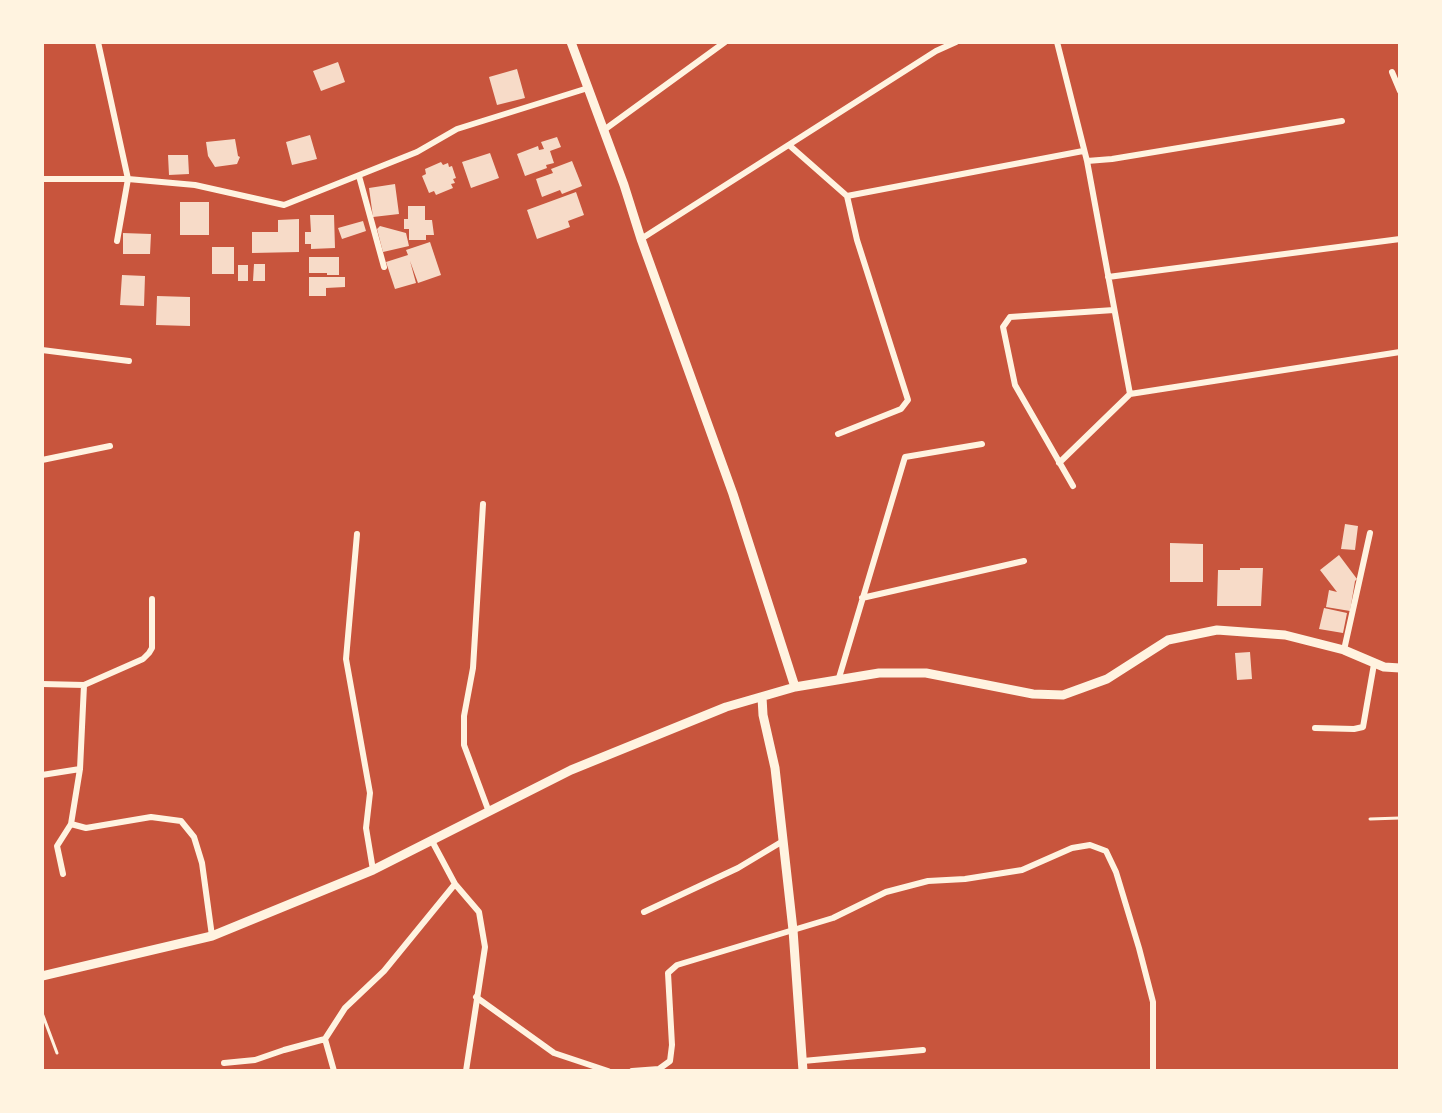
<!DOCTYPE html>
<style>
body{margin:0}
#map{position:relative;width:1442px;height:1113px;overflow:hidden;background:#c8553d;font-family:Quicksand,sans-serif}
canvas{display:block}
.frame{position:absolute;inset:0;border:44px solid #fff3e0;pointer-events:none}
</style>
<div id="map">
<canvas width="1442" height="1113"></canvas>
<div class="frame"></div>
</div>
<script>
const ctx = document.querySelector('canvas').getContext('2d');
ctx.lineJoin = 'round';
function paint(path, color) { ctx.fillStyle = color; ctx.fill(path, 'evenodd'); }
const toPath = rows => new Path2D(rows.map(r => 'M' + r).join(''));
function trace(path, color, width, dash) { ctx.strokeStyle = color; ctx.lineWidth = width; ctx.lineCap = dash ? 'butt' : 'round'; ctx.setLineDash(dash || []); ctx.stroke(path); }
paint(toPath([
 [338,62,345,82,321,91,313,71],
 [517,69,525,98,497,105,489,77],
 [310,135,317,159,292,165,286,142],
 [557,137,561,147,550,151,554,163,546,165,547,168,525,176,517,154,538,146,539,150,544,149,541,142],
 [235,139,238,156,240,157,237,164,215,167,208,156,206,142],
 [490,153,499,178,471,188,462,162],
 [168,155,188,155,189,174,169,175],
 [572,161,582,186,562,194,560,190,542,197,536,179,553,173,551,169],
 [441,162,443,165,448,163,449,167,452,166,456,178,453,179,455,183,451,184,453,188,436,195,434,191,429,193,422,176,426,174,425,169],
 [395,184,399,214,373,217,369,188],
 [576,192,584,215,568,221,570,227,537,239,527,210],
 [180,202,209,202,209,235,180,235],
 [408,206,425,206,425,220,432,220,434,235,426,235,426,240,409,240,409,229,404,229,404,219,408,219],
 [310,215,334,215,335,248,311,249,311,244,305,244,305,232,311,232],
 [299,219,299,252,252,253,252,232,278,232,278,220],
 [363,221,366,231,342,239,338,228],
 [380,226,406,233,409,246,383,252,377,229],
 [123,233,151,234,150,254,123,254],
 [430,242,441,275,418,283,410,261,416,283,395,289,386,262,408,255,406,250],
 [212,247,234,247,234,274,212,274],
 [309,257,339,257,339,275,327,275,327,273,309,273],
 [254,264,265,264,265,281,253,281],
 [238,265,248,265,248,281,238,281],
 [122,275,145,276,144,306,120,305],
 [309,277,345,277,345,287,326,288,326,296,309,296],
 [157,296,190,297,190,326,156,325],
 [1345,524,1358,526,1355,550,1341,549],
 [1170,543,1203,544,1203,582,1170,582],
 [1339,555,1357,579,1355,581,1350,611,1326,607,1329,590,1337,592,1320,570],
 [1240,568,1263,568,1261,606,1217,606,1218,570,1240,570],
 [1324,608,1347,613,1343,633,1319,629],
 [1250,652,1252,679,1237,680,1235,653]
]), '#f7dbc8');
trace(toPath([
 [1370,819,1400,818],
 [42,1013,57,1053]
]), '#fff3e0', 3);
trace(toPath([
 [98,42,128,179,117,241],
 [1057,42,1087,161,1130,394,1400,352],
 [1392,72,1400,91],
 [604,130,725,42],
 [789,145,847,196,1083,151],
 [1087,161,1112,159,1342,121],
 [359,176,384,267],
 [42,179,128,179,195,185,284,205,417,152,457,129,588,88],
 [641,239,936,51,956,42],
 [1108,277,1400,239],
 [42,350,129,361],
 [838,434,901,409,908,400,857,240,847,196],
 [42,460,110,446],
 [1059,463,1130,394],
 [1073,486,1015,385,1003,327,1010,317,1114,310],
 [483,504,473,668,464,716,464,745,489,812],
 [357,534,346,659,370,793,366,828,373,870],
 [862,598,1024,561],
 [1344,650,1370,533],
 [838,681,905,457,982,444],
 [42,684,84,685,80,769,71,824,86,828,151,817,181,821,194,837,202,863,212,936],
 [84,685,143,659,149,653,152,648,152,599],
 [1315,728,1354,729,1363,727,1374,664],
 [42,775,80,769],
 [432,841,455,884,479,912,485,947,466,1071],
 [63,874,57,846,71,824],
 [644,912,738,868,783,841],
 [476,997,554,1053,608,1071],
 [325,1039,334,1071],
 [803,1061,923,1050],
 [224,1063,255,1060,284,1050,325,1039,345,1008,384,971,455,884],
 [632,1071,659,1069,670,1061,672,1045,668,973,677,965,833,918,886,892,928,881,965,879,1022,870,1072,848,1090,845,1106,851,1116,872,1139,948,1153,1002,1153,1071]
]), '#fff3e0', 6);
trace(toPath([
 [571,42,624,185,641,239,733,494,795,687],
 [762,697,763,715,775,768,793,930,803,1071],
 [42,976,212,936,373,870,571,770,726,707,795,687,879,673,926,673,1033,694,1063,695,1107,679,1168,640,1217,630,1285,635,1344,650,1384,667,1400,668]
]), '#fff3e0', 9);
</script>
